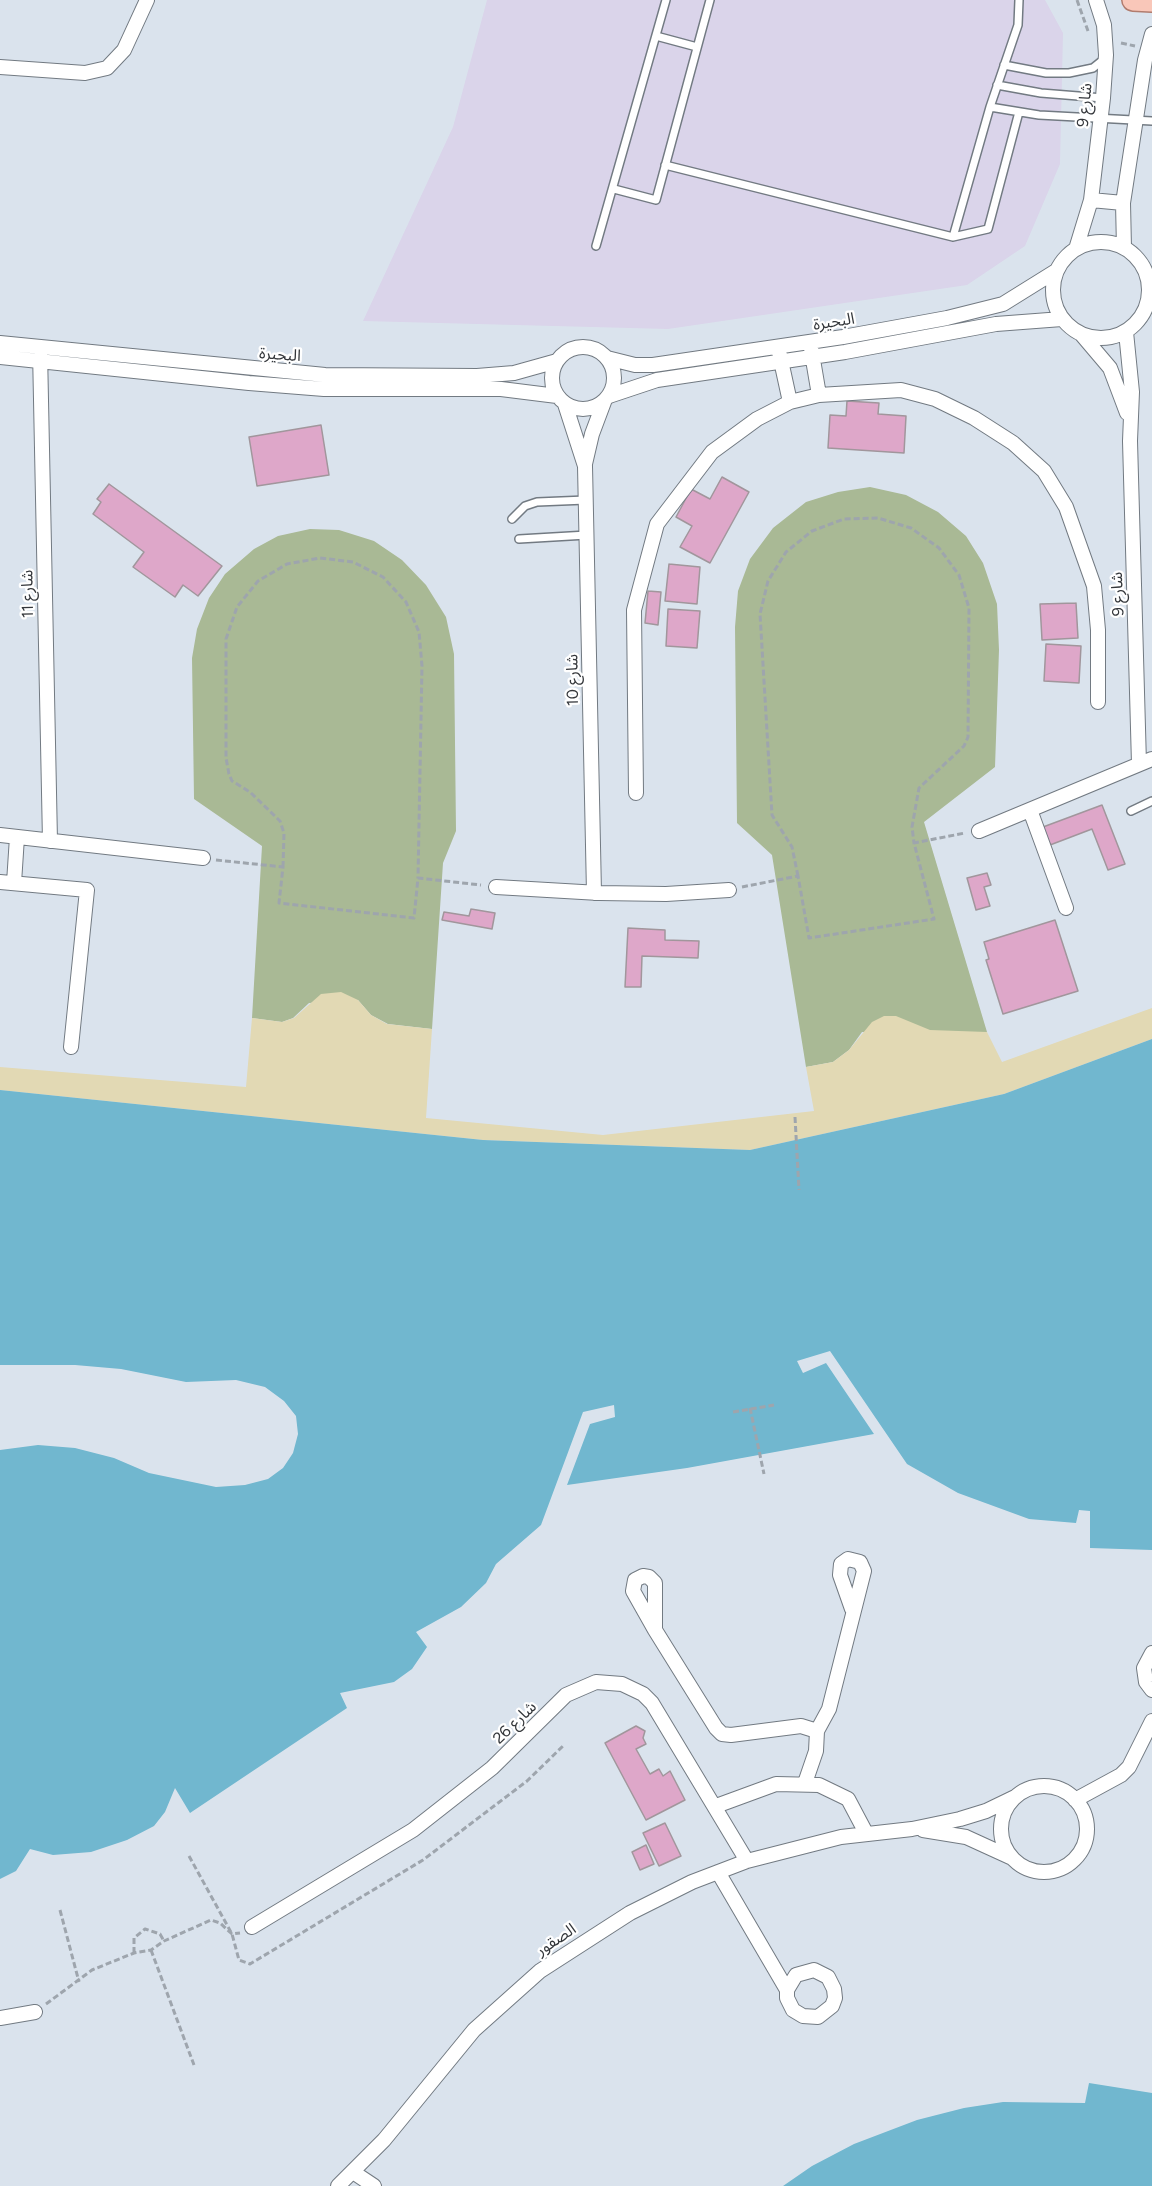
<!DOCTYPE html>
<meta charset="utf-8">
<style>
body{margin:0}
canvas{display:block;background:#dae3ed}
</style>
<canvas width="1152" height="2186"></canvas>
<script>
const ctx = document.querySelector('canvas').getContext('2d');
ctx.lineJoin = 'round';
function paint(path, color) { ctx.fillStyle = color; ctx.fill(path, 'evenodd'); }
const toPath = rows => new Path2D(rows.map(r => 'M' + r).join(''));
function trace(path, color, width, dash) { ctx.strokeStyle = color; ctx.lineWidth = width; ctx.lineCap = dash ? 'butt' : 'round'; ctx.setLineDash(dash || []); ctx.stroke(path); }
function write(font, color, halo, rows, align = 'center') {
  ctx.font = font + ' Figtree,"Noto Sans Arabic",sans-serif'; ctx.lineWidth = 4.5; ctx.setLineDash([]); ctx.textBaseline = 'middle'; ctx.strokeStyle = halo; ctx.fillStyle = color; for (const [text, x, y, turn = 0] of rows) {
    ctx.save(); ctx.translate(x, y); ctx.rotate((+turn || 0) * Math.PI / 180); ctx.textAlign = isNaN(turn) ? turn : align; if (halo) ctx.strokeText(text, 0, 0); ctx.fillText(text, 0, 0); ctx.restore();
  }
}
paint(toPath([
 [487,0,1045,0,1063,33,1060,164,1025,246,967,285,668,329,363,321,453,127]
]), '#dad4ea');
paint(toPath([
 [870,487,906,495,938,512,966,536,983,563,997,604,999,650,995,767,924,822,987,1032,862,1032,849,1050,833,1062,806,1067,772,855,737,823,735,627,738,591,750,559,773,528,806,502,838,492],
 [310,529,339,530,374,541,402,560,426,585,446,617,454,654,456,831,443,863,432,1029,388,1024,371,1015,358,1000,309,1003,293,1018,282,1022,252,1018,262,846,194,799,192,658,197,629,209,598,225,574,254,549,278,536]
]), '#a9b995');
paint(toPath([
 [341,992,358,1000,371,1015,387,1024,432,1029,426,1118,603,1135,814,1111,806,1067,833,1062,849,1050,872,1022,884,1016,896,1016,930,1030,987,1032,1002,1062,1152,1008,1152,1039,1004,1094,750,1150,483,1140,0,1090,0,1067,246,1087,252,1018,282,1022,294,1018,321,994]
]), '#e2d9b4');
paint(toPath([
 [1152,1039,1152,1550,1090,1548,1090,1511,1079,1510,1076,1523,1029,1519,958,1493,907,1464,830,1351,797,1361,803,1373,826,1363,874,1434,687,1468,567,1485,590,1424,615,1417,614,1405,583,1412,541,1525,496,1564,486,1583,461,1607,416,1632,427,1647,412,1669,394,1682,340,1693,347,1708,190,1813,175,1788,165,1812,154,1826,127,1840,91,1852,53,1855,30,1849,16,1871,0,1879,0,1450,38,1445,75,1448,114,1458,149,1473,216,1487,245,1485,268,1479,283,1468,293,1453,298,1434,296,1416,284,1401,265,1387,236,1380,186,1382,121,1369,75,1365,0,1365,0,1090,483,1140,750,1150,1004,1094],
 [1089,2083,1152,2093,1152,2186,783,2186,812,2166,854,2144,917,2120,964,2108,1003,2102,1085,2103]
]), '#71b7cf');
const building = toPath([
 [847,401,879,403,878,414,906,416,904,453,828,448,830,415,846,416,847,401],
 [321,425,329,475,257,486,249,437,321,425],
 [722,477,749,492,710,563,680,547,692,526,676,517,691,489,710,499,722,477],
 [109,484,222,566,198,596,183,585,175,597,133,567,144,552,93,514,101,502,97,499,109,484],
 [669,564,700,567,697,604,665,601,669,564],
 [648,591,661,592,658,625,645,623,648,591],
 [1076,603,1078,638,1042,640,1040,604,1076,603],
 [668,609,700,611,697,648,666,646,668,609],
 [1046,644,1081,646,1079,683,1044,681,1046,644],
 [1102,805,1125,864,1108,870,1092,829,1050,845,1043,827,1102,805],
 [987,873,991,885,984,887,990,906,976,910,967,878,987,873],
 [471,909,495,913,492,929,442,920,444,912,469,916,471,909],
 [1055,920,1078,991,1003,1014,986,960,989,959,984,942,1055,920],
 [628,928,665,930,665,940,699,941,698,958,642,956,641,987,625,987,628,928],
 [636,1726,645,1731,643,1738,646,1744,636,1749,650,1774,659,1769,663,1776,670,1771,685,1800,646,1820,605,1743,636,1726],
 [665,1823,681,1856,659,1866,643,1833,665,1823],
 [646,1845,654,1864,640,1870,632,1852,646,1845]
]);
paint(building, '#dea7c9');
trace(building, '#a1969c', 1.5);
const lane = toPath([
 [656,36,697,47],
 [1004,65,1046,73,1069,73,1093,68,1103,60],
 [997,85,1041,93,1103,98],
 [990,107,1039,115,1152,121],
 [665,165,953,237,988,229,1019,112],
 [614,189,656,200,710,0],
 [953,237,990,107,1018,25,1019,0],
 [596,246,666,0],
 [512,519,525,506,537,502,586,500],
 [519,539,587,535],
 [1131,811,1152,801]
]);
const street = toPath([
 [0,67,85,73,107,68,124,50,147,0],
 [1091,200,1123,203],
 '1053 290a48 48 0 1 1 96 0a48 48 0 1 1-96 0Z',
 [1124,248,1123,203,1145,60,1152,34],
 [1076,249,1091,200,1103,98,1106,55,1104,25,1096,0],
 [1126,332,1132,392,1130,441,1139,764],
 [1082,335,1110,368,1127,413],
 [810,342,819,395,901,390,935,399,974,418,1013,443,1044,471,1066,507,1094,586,1098,630,1098,702],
 [0,343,325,375,477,376,514,373,557,361],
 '552 378a31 31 0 1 1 62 0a31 31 0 1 1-62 0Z',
 [40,351,50,841],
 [0,357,249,383,324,389,501,389,557,396],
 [607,358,635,365,653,365,843,337,947,318,1003,304,1056,271],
 [609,396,657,380,845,352,996,324,1062,319],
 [790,402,819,395],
 [565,404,585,466,594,893],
 [585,464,592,434,604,402],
 [636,793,634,610,657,524,712,452,757,419,790,402,778,347],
 [1030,810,1066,908],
 [979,831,1152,759],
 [0,835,203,858],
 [0,882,87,890,71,1047],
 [14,883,17,837],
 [496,887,599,893,666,894,729,890],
 [655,1630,655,1583,649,1577,643,1576,635,1580,633,1591,655,1630,716,1728,722,1734,731,1735,801,1726,817,1731,816,1751,805,1783],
 [1152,1653,1144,1668,1146,1682,1152,1690],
 [817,1731,829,1709,864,1571,860,1562,848,1559,841,1564,840,1575,852,1609],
 '1001 1829a43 43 0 1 1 86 0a43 43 0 1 1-86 0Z',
 [1075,1800,1121,1775,1129,1767,1152,1721],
 [716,1806,776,1784,819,1785,848,1799,866,1833],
 [923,1830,966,1837,1012,1858],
 [718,1872,787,1990,787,1998,793,2010,803,2016,818,2017,832,2006,835,1998,834,1989,828,1977,814,1970,796,1975,787,1990],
 [252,1927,413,1830,492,1768,566,1695,596,1682,622,1684,643,1694,652,1703,747,1861],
 [0,2018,35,2012],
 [353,2172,374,2186],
 [338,2186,384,2140,474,2030,540,1971,630,1913,692,1882,747,1861,841,1837,912,1829,960,1819,986,1811,1015,1797]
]);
const primary = toPath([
 [1133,0,1152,1]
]);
trace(lane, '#727a82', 10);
trace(street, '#727a82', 16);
trace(primary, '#b17c6e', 24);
trace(toPath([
 [1077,0,1088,31],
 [1121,43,1135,46],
 [216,860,283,867,279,903,414,918,418,878,481,885],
 [283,867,284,833,280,821,250,792,232,781,229,774,226,758,226,639,237,607,258,581,287,564,320,558,353,562,383,577,406,602,419,632,422,666,418,878],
 [798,876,792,847,772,815,760,614,768,581,786,552,812,531,844,519,878,518,911,528,939,548,959,575,969,608,968,737,964,746,919,788,912,827,914,843],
 [742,887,798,876,809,938,934,919,914,843,965,833],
 [795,1117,799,1190],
 [750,1408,764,1474],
 [733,1412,774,1405],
 [189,1856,232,1934,239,1960,250,1964,423,1860,527,1781,563,1746],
 [60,1910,79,1982],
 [151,1950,194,2065],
 [134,1953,134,1938,145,1929,160,1934,164,1941],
 [46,2004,92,1970,134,1953,151,1950,164,1941,211,1920,220,1923,232,1934,240,1933]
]), '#9ea5ad', 3, [6, 3]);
trace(lane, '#fff', 7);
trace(street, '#fff', 14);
trace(primary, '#f9c7b9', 21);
write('16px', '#34373b', '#fff', [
 ["شارع 9",1085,105,-85],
 ["البحيرة",834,322,-9],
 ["البحيرة",280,355,4],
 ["شارع 11",28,594,-91],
 ["شارع 9",1118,594,-92],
 ["شارع 10",573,680,-91],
 ["شارع 26",515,1723,-44],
 ["الصقور",556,1940,-34]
]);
</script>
